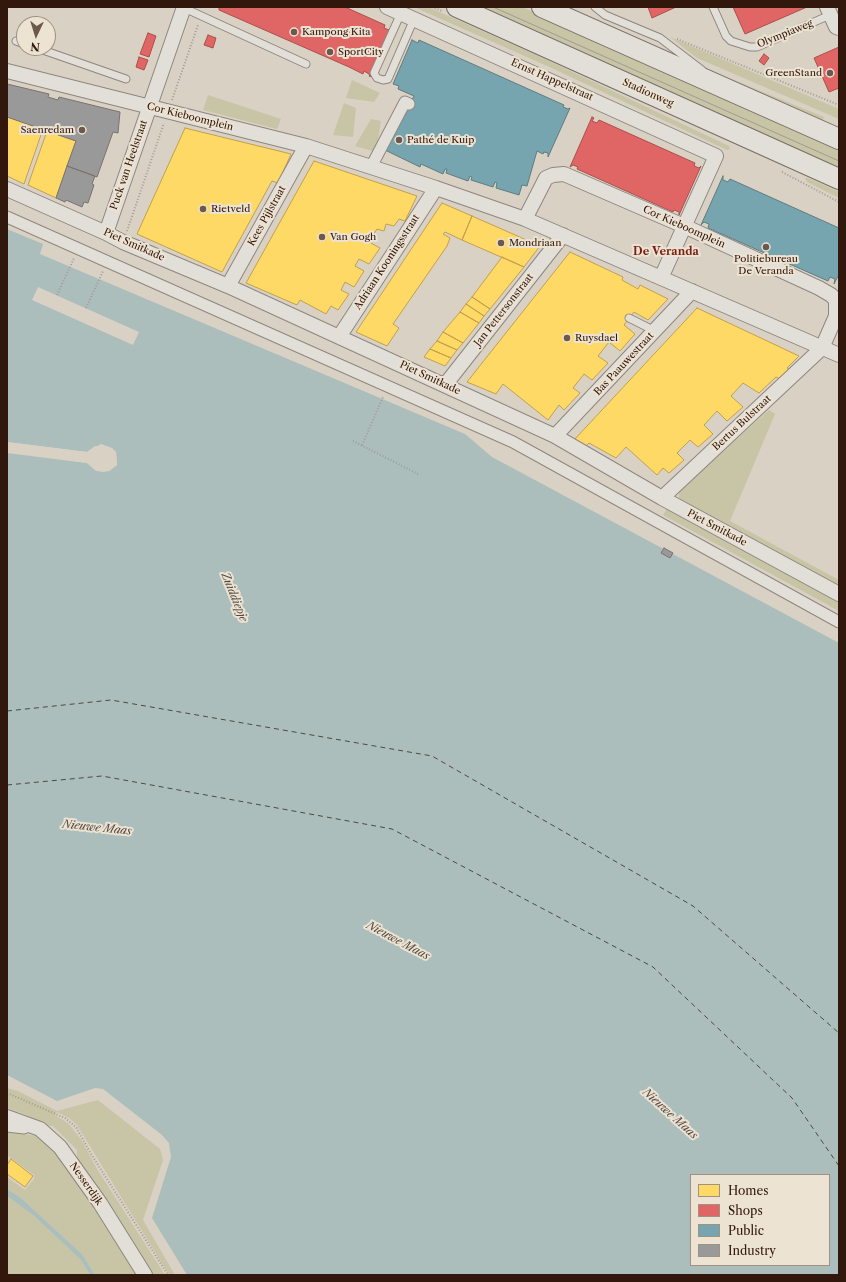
<!DOCTYPE html>
<meta charset="utf-8">
<style>
body{margin:0}
#map{position:relative;width:846px;height:1282px;overflow:hidden;background:#d9d1c4;font-family:"Libre Caslon Text",serif}
canvas{display:block}
.frame{position:absolute;inset:0;border:8px solid #32170c;pointer-events:none}
.legend{position:absolute;left:690px;top:1174px;width:140px;height:92px;box-sizing:border-box;background:#ece3d3;border:1px solid #a29183;margin:0;padding:5px 7px;list-style:none;font-size:12px;color:#32170c}
.legend li{display:flex;align-items:center;gap:8px;height:20px}
.legend b{width:20px;border:1px solid #a29183}
.north{position:absolute;left:16px;top:16px;width:40px;height:40px;box-sizing:border-box;background:#ece3d3;border:1px solid #a29183;border-radius:50%;rotate:184deg;font-size:11px;font-weight:700;line-height:16px;text-align:center;color:#32170c}
.north::after{content:'';display:block;margin:auto;width:14px;height:18px;background:#6c584c;clip-path:polygon(50% 0,100% 100%,50% 72%,0 100%)}
</style>
<div id="map">
<canvas width="846" height="1282"></canvas>
<div class="frame"></div>
<ul class="legend">
<li><b style="height:11px;background:#ffd966"></b>Homes</li>
<li><b style="height:11px;background:#e06666"></b>Shops</li>
<li><b style="height:11px;background:#76a5af"></b>Public</li>
<li><b style="height:11px;background:#999"></b>Industry</li>
</ul>
<div class="north">N</div>
</div>
<script>
const ctx = document.querySelector('canvas').getContext('2d');
ctx.lineJoin = 'round';
function paint(path, color) { ctx.fillStyle = color; ctx.fill(path, 'evenodd'); }
const toPath = rows => new Path2D(rows.map(r => 'M' + r).join(''));
function trace(path, color, width, dash) { ctx.strokeStyle = color; ctx.lineWidth = width; ctx.lineCap = dash ? 'butt' : 'round'; ctx.setLineDash(dash || []); ctx.stroke(path); }
function write(font, color, halo, rows, align = 'center') {
  ctx.font = font + ' "Libre Caslon Text",serif'; ctx.lineWidth = 4; ctx.setLineDash([]); ctx.textBaseline = 'middle'; ctx.strokeStyle = halo; ctx.fillStyle = color; for (const [text, x, y, turn = 0] of rows) {
    ctx.save(); ctx.translate(x, y); ctx.rotate((+turn || 0) * Math.PI / 180); ctx.textAlign = isNaN(turn) ? turn : align; if (halo) ctx.strokeText(text, 0, 0); ctx.fillText(text, 0, 0); ctx.restore();
  }
}
paint(toPath([
 [414,7,428,7,543,58,729,146,730,149,727,150,545,65],
 [473,7,522,7,839,147,839,167],
 [670,37,839,109,839,119,697,58],
 [719,74,824,117,821,126,777,100],
 [352,80,380,93,374,102,346,98],
 [208,95,281,119,277,129,203,110],
 [344,103,356,108,353,137,333,135],
 [371,119,381,121,376,152,355,146],
 [805,178,808,178,839,192,839,198,807,182],
 [769,410,775,414,730,521,839,580,839,587,717,521,679,498,679,491],
 [668,507,839,602,839,611,663,515],
 [7,1088,18,1091,57,1111,98,1100,160,1149,163,1160,143,1220,175,1275,169,1275,77,1125,69,1118,57,1112,55,1115,69,1124,82,1141,97,1169,165,1275,151,1275,77,1158,77,1150,53,1126,49,1126,24,1114,7,1108],
 [7,1132,37,1136,60,1156,75,1177,137,1275,95,1275,82,1254,20,1197,7,1189,7,1177,25,1190,34,1179,34,1175,7,1155],
 [7,1196,34,1216,81,1260,90,1275,7,1275]
]), '#c7c5a5');
paint(toPath([
 [7,229,43,244,40,254,465,434,492,457,839,643,839,1275,187,1275,152,1218,171,1157,169,1143,162,1135,103,1089,95,1088,57,1101,7,1075,7,452,87,463,96,471,109,471,117,465,116,452,107,446,95,446,87,452,7,442],
 [691,1175,829,1175,829,1265,691,1265],
 [7,1189,20,1197,82,1254,95,1275,90,1275,81,1260,34,1216,7,1196]
]), '#acbebc');
paint(toPath([
 [38,287,139,332,133,345,32,300],
 [7,442,87,452,101,444,112,448,116,452,117,465,109,471,103,472,97,471,87,463,7,453,7,450,87,461,97,469,108,469,115,464,114,453,111,449,101,446,87,454,7,444]
]), '#d9d1c4');
const homes = toPath([
 [7,116,43,129,24,184,7,176,7,116],
 [185,128,291,154,278,183,272,181,222,272,137,234,185,128],
 [47,131,76,141,56,198,28,185,47,131],
 [314,161,417,196,405,221,399,219,394,226,386,224,384,231,377,229,369,242,380,248,369,264,359,259,355,266,364,271,354,287,345,282,341,290,349,294,338,310,331,306,326,314,300,300,297,305,246,283,314,161],
 [442,203,472,216,462,240,445,232,443,234,450,238,447,246,393,324,399,328,387,346,356,332,442,203],
 [472,216,540,246,524,267,462,240,472,216],
 [570,252,623,277,622,280,638,289,640,285,668,299,648,320,634,312,624,325,635,334,620,351,609,342,598,356,608,363,592,380,584,374,573,388,580,393,564,410,559,405,548,420,503,384,496,394,467,382,570,252],
 [502,257,524,267,490,309,472,297,502,257],
 [472,297,490,309,484,316,466,304,472,297],
 [466,304,484,316,479,323,460,312,466,304],
 [697,308,799,356,787,368,790,370,780,379,776,377,759,393,743,383,731,396,743,407,727,421,717,411,704,425,713,434,698,447,690,440,677,453,684,460,669,473,663,468,657,475,626,447,616,458,589,443,586,446,574,440,697,308],
 [460,312,479,323,463,343,443,332,460,312],
 [443,332,463,343,457,350,437,341,443,332],
 [437,341,457,350,451,358,430,349,437,341],
 [430,349,451,358,445,366,424,357,430,349],
 [11,1159,33,1176,25,1187,7,1174,7,1165,11,1159]
]);
paint(homes, '#ffd966');
trace(homes, '#c29f4b', 1);
const shops = toPath([
 [219,7,345,7,385,25,384,28,389,30,391,28,370,77,369,74,364,71,363,74,349,67,219,10,219,7],
 [648,7,676,7,652,18,648,7],
 [733,7,807,7,745,34,733,7],
 [148,33,156,36,149,57,140,54,148,33],
 [208,35,216,38,213,48,204,45,208,35],
 [839,47,839,88,829,92,814,58,839,47],
 [764,54,769,58,764,65,759,61,764,54],
 [139,57,148,60,144,70,136,67,139,57],
 [592,117,594,118,592,121,597,123,599,120,695,163,694,166,699,168,701,166,679,215,679,212,674,210,673,212,577,169,578,167,573,165,570,167,592,117]
]);
paint(shops, '#e06666');
trace(shops, '#ac4e4b', 1);
const public = toPath([
 [412,40,418,43,419,40,564,105,563,107,568,109,570,108,548,157,548,153,544,152,543,154,537,151,527,186,522,185,519,195,496,188,497,183,495,182,493,187,471,180,472,177,470,176,468,181,446,173,447,169,445,169,443,174,421,164,420,167,385,150,414,96,398,89,399,86,393,84,412,40],
 [723,176,723,180,728,182,730,179,839,228,839,277,838,276,834,284,835,279,830,277,828,281,708,228,709,224,704,222,701,225,723,176]
]);
paint(public, '#76a5af');
trace(public, '#627a7e', 1);
const industry = toPath([
 [7,84,49,94,48,97,58,100,59,97,120,112,118,133,113,132,97,177,67,166,76,141,7,117,7,84],
 [67,166,95,176,92,184,94,185,88,203,84,202,82,207,66,200,65,202,56,198,67,166],
 [664,548,673,553,670,558,661,553,664,548]
]);
paint(industry, '#999');
trace(industry, '#7a726f', 1);
trace(toPath([
 [7,711,111,700,432,756,693,906,839,1033],
 [7,785,102,776,392,829,653,967,792,1098,839,1166]
]), '#514740', 1, [5, 4]);
const service = toPath([
 [182,7,306,64],
 [595,7,605,15,660,38,702,70],
 [713,7,726,36,731,41,750,47,757,47,830,15],
 [401,13,374,73,377,78,383,80,388,79,414,19],
 [16,41,24,44],
 [37,48,126,79],
 [629,318,655,331],
 [7,1128,24,1130,30,1128]
]);
const pedestrian = toPath([
 [371,167,405,102,409,104],
 [7,217,513,442,839,622]
]);
const minor = toPath([
 [387,7,716,156,661,278],
 [827,7,836,27,839,28],
 [7,71,306,146,436,188,525,219,839,355],
 [7,189,106,233,123,242,228,286,555,436,662,498,839,594],
 [525,219,546,178,553,175,564,174,684,226,819,288,831,295,836,300,836,316,822,348,662,498],
 [106,233,184,7],
 [228,286,306,146],
 [339,337,436,188],
 [445,385,563,235],
 [555,436,692,291],
 [7,1117,40,1129,60,1147,100,1203,145,1275]
]);
const secondary = toPath([
 [457,7,839,179],
 [542,7,839,139]
]);
trace(service, '#8f867e', 9);
trace(pedestrian, '#8f867e', 13);
trace(minor, '#8f867e', 16);
trace(secondary, '#776d65', 22);
trace(toPath([
 [432,7,442,11],
 [677,39,839,105],
 [172,100,198,25],
 [782,172,839,202],
 [127,231,164,123],
 [57,295,74,258],
 [86,308,103,271],
 [353,441,418,474],
 [362,445,383,397],
 [7,1093,65,1118,76,1127,91,1154,168,1275]
]), '#a29b95', 2, [1, 2]);
trace(service, '#e2dfd8', 7);
trace(pedestrian, '#e2dfd8', 11);
trace(minor, '#e2dfd8', 14);
trace(secondary, '#e2dfd8', 20);
trace(toPath([
 [493,7,839,161]
]), '#a29b95', 1);
for (const [x, y, r, color] of [
 [294,32,4,"#6c584c"],
 [330,52,4,"#6c584c"],
 [830,73,4,"#6c584c"],
 [82,130,4,"#6c584c"],
 [399,140,4,"#6c584c"],
 [203,209,4,"#6c584c"],
 [322,237,4,"#6c584c"],
 [501,243,4,"#6c584c"],
 [766,247,4,"#6c584c"],
 [567,338,4,"#6c584c"]
]) { const dot = new Path2D(); dot.arc(x, y, r, 0, 2 * Math.PI); ctx.fillStyle = color; ctx.fill(dot); trace(dot, '#ece3d3', 1.5); }
write('10px', '#32170c', '#ece3d3', [
 ["Kampong Kita",302,32],
 ["SportCity",338,52],
 ["GreenStand",822,73,"right"],
 ["Saenredam",74,130,"right"],
 ["Pathé de Kuip",407,140],
 ["Rietveld",211,209],
 ["Van Gogh",330,237],
 ["Mondriaan",509,243],
 ["Politiebureau",766,259,"center"],
 ["De Veranda",766,271,"center"],
 ["Ruysdael",575,338]
], 'left');
write('10px', '#32170c', '#ece3d3', [
 ["Olympiaweg",785,34,-22],
 ["Ernst Happelstraat",552,80,24],
 ["Stadionweg",648,93,24],
 ["Cor Kieboomplein",190,117,14],
 ["Puck van Heelstraat",129,165,-71],
 ["Kees Pijlstraat",267,216,-61],
 ["Cor Kieboomplein",684,227,24],
 ["Piet Smitkade",134,245,24],
 ["Adriaan Kooningsstraat",387,262,-57],
 ["Jan Pettersonstraat",504,310,-52],
 ["Bas Paauwestraat",624,364,-47],
 ["Piet Smitkade",430,378,25],
 ["Bertus Bulstraat",742,423,-43],
 ["Piet Smitkade",717,528,28],
 ["Nesserdijk",86,1184,55]
]);
write('bold 11px', '#7a1f14', '#ece3d3', [
 ["De Veranda",666,252]
]);
write('italic 11px', '#514740', '#ece3d3', [
 ["Zuiddiepje",234,597,68],
 ["Nieuwe Maas",97,828,6],
 ["Nieuwe Maas",398,941,28],
 ["Nieuwe Maas",670,1114,42]
]);
</script>
